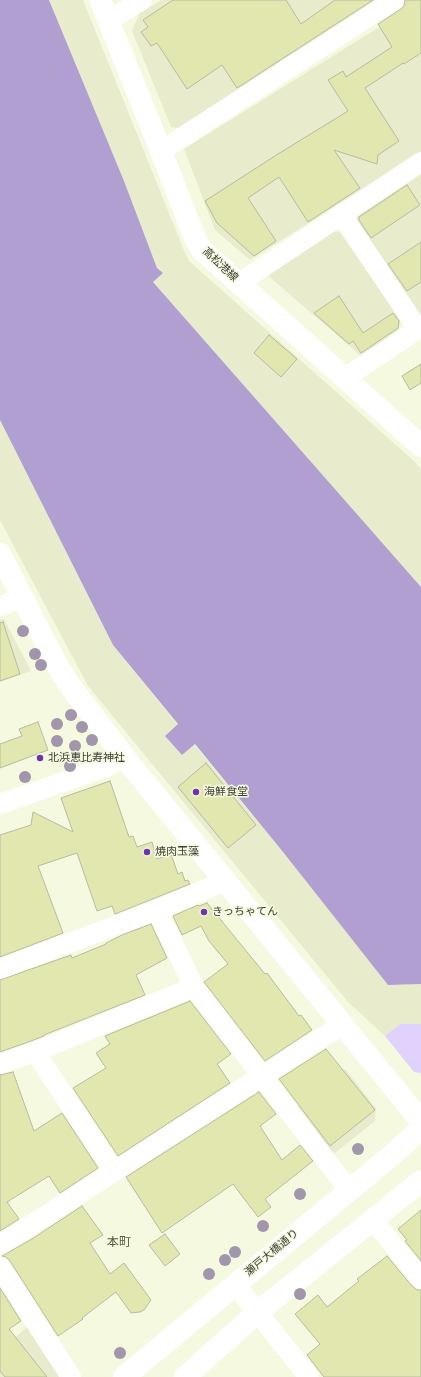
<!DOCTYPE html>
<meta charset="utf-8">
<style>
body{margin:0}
canvas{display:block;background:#f5f9df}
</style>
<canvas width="421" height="1377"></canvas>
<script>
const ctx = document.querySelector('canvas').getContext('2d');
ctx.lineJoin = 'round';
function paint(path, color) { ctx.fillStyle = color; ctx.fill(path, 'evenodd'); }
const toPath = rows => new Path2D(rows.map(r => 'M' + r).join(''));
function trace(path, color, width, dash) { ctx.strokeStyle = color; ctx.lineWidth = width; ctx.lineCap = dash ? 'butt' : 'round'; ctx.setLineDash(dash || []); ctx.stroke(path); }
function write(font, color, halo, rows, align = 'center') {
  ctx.font = font + ' Signika,"Noto Sans JP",sans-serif'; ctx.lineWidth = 3; ctx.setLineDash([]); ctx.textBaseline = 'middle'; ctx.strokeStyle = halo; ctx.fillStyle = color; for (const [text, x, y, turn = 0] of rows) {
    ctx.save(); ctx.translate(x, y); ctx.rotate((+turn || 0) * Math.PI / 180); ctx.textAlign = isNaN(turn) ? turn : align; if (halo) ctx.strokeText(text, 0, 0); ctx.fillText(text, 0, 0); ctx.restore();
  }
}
paint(toPath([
 [49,0,83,0,185,253,189,261,415,462,421,469,421,587,153,282,163,273,157,268,124,181],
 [161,0,379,0,184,129,171,127,132,31,139,14],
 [421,1,421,152,250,260,215,230,184,149],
 [421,173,421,315,417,314,357,222,357,215],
 [331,230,340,232,400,320,399,330,361,356,266,274],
 [0,420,113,645,178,725,166,736,182,755,194,744,283,852,388,985,421,984,421,1024,400,1024,385,1036,348,1002,88,686,0,520],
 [4,619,31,671,0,682,0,620],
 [345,1069,376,1108,375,1121,331,1156,294,1109],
 [27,1327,60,1377,0,1377,0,1351]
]), '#e8eccd');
paint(toPath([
 [400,1024,421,1024,421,1073,414,1072,385,1036]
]), '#e0d2fc');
paint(toPath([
 [0,0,49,0,124,181,157,268,163,273,153,282,421,587,421,984,388,985,283,852,195,744,182,755,165,736,178,724,113,645,0,420]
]), '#b19fd1');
const building = toPath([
 [173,0,286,0,301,24,335,0,373,0,237,88,222,65,187,89,157,43,151,46,141,32,148,27,143,20,173,0],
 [405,0,421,0,421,53,404,64,403,63,365,88,399,141,378,155,377,164,334,150,360,188,308,222,279,177,248,198,276,241,254,256,217,223,205,201,278,154,348,111,328,80,343,71,346,77,392,47,378,24,401,9,404,6,405,0],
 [407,185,420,205,371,238,359,220,359,217,407,185],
 [421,242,421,282,407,291,388,264,421,242],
 [339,296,363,333,393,313,399,321,398,328,361,353,353,341,349,344,314,313,339,296],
 [269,335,297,359,281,377,254,353,269,335],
 [421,364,421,383,410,390,402,376,421,364],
 [3,622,20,674,0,681,0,623,3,622],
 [38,722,48,750,0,768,0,744,22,736,19,729,38,722],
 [206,763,256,825,228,848,178,787,206,763],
 [110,781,129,837,133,836,137,847,152,842,157,859,171,854,178,874,182,872,185,881,188,880,190,884,115,914,112,906,97,911,77,853,38,866,63,933,0,957,0,835,31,825,33,812,73,832,61,798,110,781],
 [207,903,265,974,267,973,299,1016,301,1015,312,1030,265,1061,204,982,228,964,209,941,201,926,182,935,173,916,198,905,199,906,207,903],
 [151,924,167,958,136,975,145,995,44,1035,44,1036,31,1041,0,1052,0,980,71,955,72,958,106,944,106,943,122,935,151,924],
 [190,1001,231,1054,217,1064,230,1083,118,1156,73,1088,106,1068,96,1053,110,1044,105,1036,190,1001],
 [326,1049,375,1110,330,1146,279,1079,326,1049],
 [13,1072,34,1131,62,1113,98,1168,60,1193,49,1176,7,1202,19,1219,0,1231,0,1075,13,1072],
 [259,1092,276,1114,260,1126,282,1160,300,1145,313,1161,265,1199,271,1207,258,1217,233,1184,162,1233,126,1177,259,1092],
 [82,1206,103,1235,90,1243,110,1274,124,1263,151,1300,144,1310,140,1312,131,1313,116,1292,82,1318,83,1319,58,1336,10,1261,6,1257,2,1256,32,1239,82,1206],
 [421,1210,421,1261,405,1241,407,1240,398,1229,421,1210],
 [165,1234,180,1254,165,1266,149,1245,165,1234],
 [387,1256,412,1286,417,1290,421,1290,421,1377,324,1377,307,1355,320,1344,295,1314,318,1295,327,1307,359,1281,357,1279,387,1256],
 [0,1288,21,1321,9,1329,47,1377,5,1377,0,1371,0,1288]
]);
paint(building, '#e1e7af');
trace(building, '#b7bba3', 1);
trace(toPath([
 [108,21,142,0],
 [161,151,394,0],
 [341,214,418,329],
 [239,283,421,162],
 [345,378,421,327],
 [0,606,23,598],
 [0,804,106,767,125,758],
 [157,910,194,987,349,1190],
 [0,969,157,910,225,881],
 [35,1052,114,1171],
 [0,1064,35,1052,194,987],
 [373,1220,421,1279],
 [0,1245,343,1024],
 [0,1267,71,1377],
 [235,1284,309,1377]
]), '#fff', 20);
trace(toPath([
 [100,0,161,151,194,236,202,250,421,446],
 [0,554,57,665,68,683,125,758,421,1121],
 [124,1377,392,1155,421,1129],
 [185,1377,258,1312,421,1181]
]), '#fff', 22);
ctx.fillStyle = '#a296ad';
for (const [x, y] of [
 [23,631],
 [35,654],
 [41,665],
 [71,715],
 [57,724],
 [82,727],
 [92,740],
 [57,741],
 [75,746],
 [70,766],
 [25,777],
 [358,1149],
 [300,1194],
 [263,1226],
 [235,1252],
 [225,1260],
 [209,1274],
 [300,1294],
 [120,1353]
]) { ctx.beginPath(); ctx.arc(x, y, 6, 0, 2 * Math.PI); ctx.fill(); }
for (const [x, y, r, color] of [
 [40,758,4,"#6c35ac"],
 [196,792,4,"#6c35ac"],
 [147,852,4,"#6c35ac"],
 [204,912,4,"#6c35ac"]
]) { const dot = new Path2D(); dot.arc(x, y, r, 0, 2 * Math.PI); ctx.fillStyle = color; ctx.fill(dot); trace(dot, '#f5f9df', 1.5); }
write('11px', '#3c3e34', '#f5f9df', [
 ["高松港線",220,265,43],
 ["瀬戸大橋通り",272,1253,-40]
]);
write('11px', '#3c3e34', '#f5f9df', [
 ["北浜恵比寿神社",48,758],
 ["海鮮食堂",204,792],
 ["焼肉玉藻",155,852],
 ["きっちゃてん",212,912]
], 'left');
write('12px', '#585a45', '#f5f9df', [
 ["本町",119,1243]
]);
</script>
